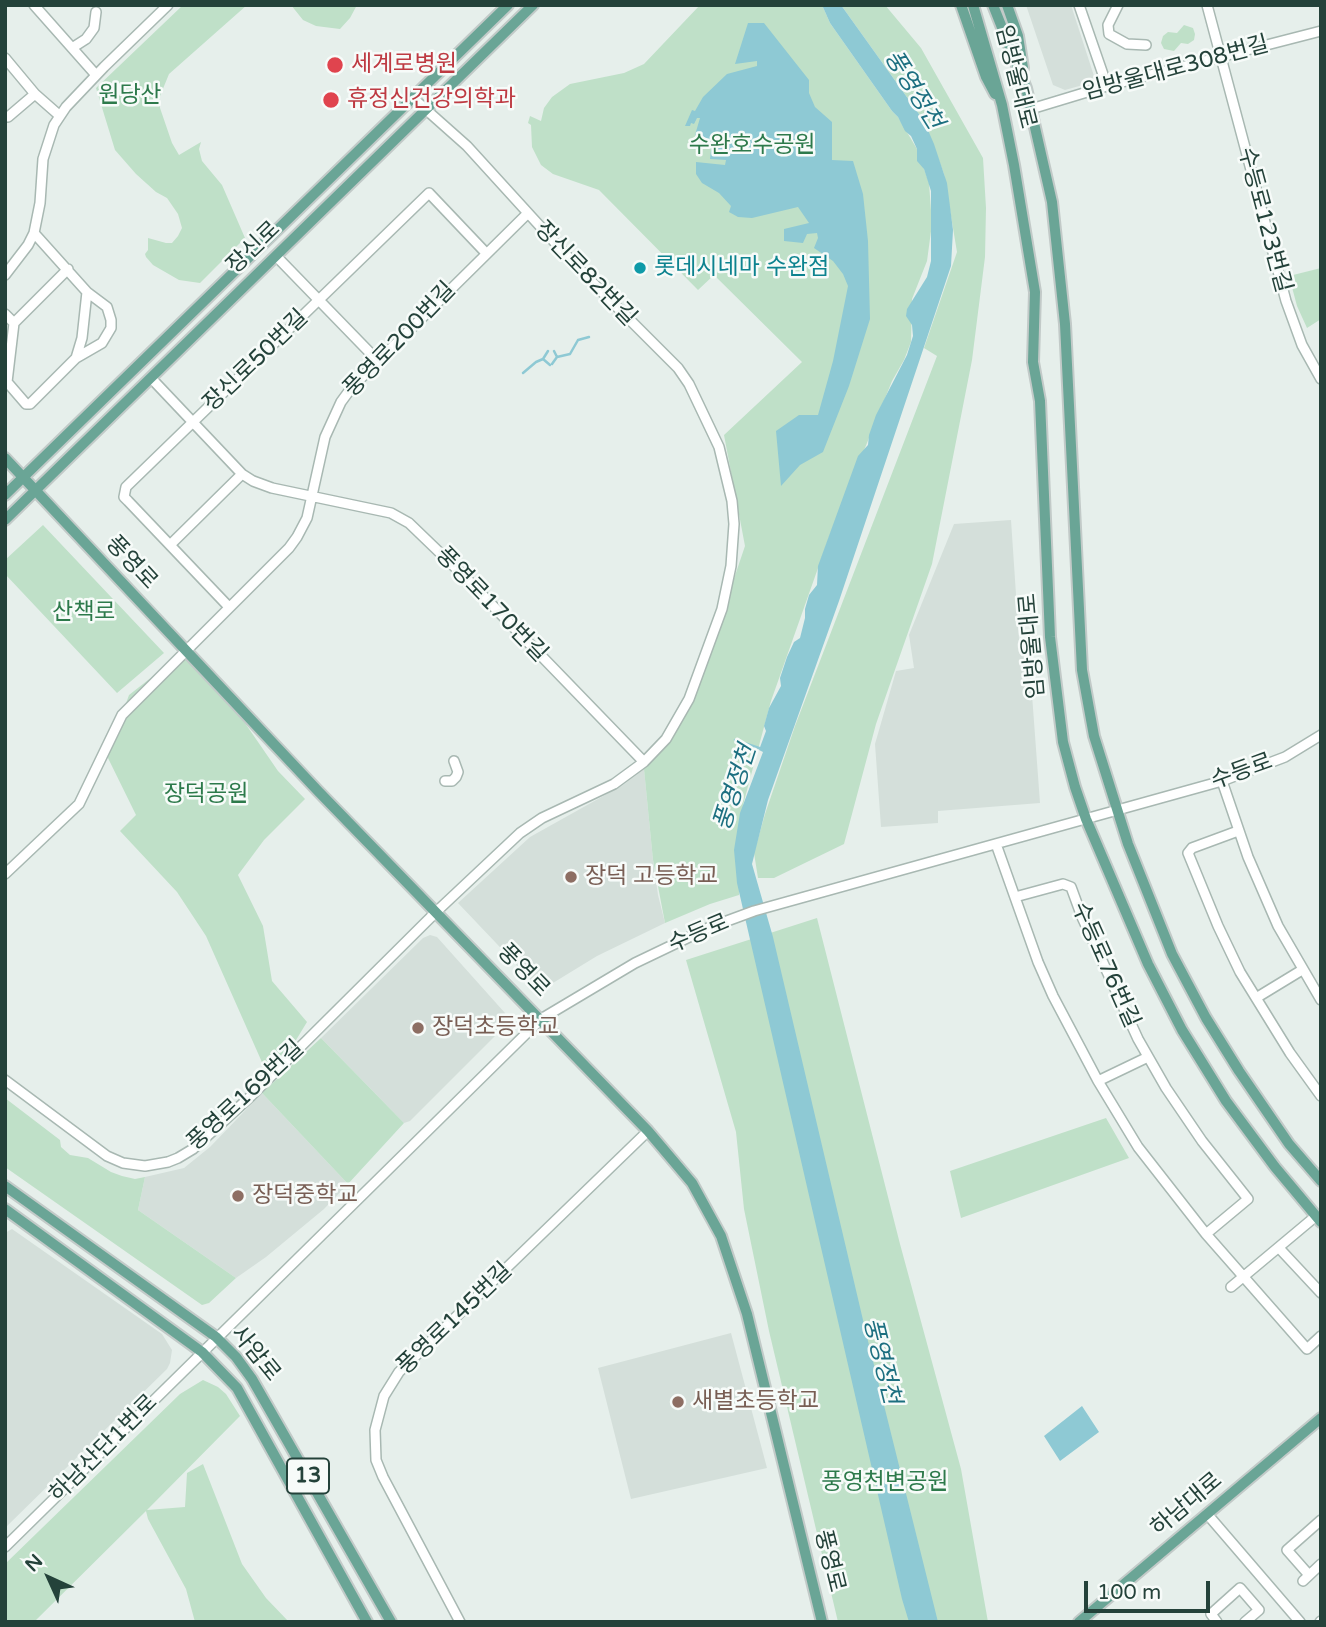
<!DOCTYPE html>
<meta charset="utf-8">
<style>
body{margin:0}
#map{position:relative;width:1326px;height:1627px;overflow:hidden;background:#e6efeb;font-family:"Varela Round",sans-serif}
canvas{display:block}
.frame{position:absolute;inset:0;border:7px solid #24423a;pointer-events:none}
.north{position:absolute;left:14px;top:1543px;width:70px;height:70px;-webkit-text-stroke:5px #f7fbf9;paint-order:stroke;rotate:315deg;font-size:19px;font-weight:700;line-height:28px;text-align:center;color:#24423a}
.north::after{content:'';display:block;margin:auto;width:24px;height:32px;background:#24423a;clip-path:polygon(50% 0,100% 100%,50% 72%,0 100%)}
.scale{position:absolute;left:1084px;top:1581px;width:126px;height:32px;box-sizing:border-box;border:4px solid #24423a;border-top:0;padding-left:9px;font-size:21px;line-height:24px;white-space:nowrap;color:#24423a;-webkit-text-stroke:5px #f7fbf9;paint-order:stroke}
</style>
<div id="map">
<canvas width="1326" height="1627"></canvas>
<div class="frame"></div>
<div class="north">N</div>
<div class="scale">100 m</div>
</div>
<script>
const ctx = document.querySelector('canvas').getContext('2d');
ctx.lineJoin = 'round';
function paint(path, color) { ctx.fillStyle = color; ctx.fill(path, 'evenodd'); }
const toPath = rows => new Path2D(rows.map(r => 'M' + r).join(''));
function trace(path, color, width, dash) { ctx.strokeStyle = color; ctx.lineWidth = width; ctx.lineCap = dash ? 'butt' : 'round'; ctx.setLineDash(dash || []); ctx.stroke(path); }
function write(font, color, halo, rows, align = 'center') {
  ctx.font = font + ' "Varela Round","Noto Sans KR",sans-serif'; ctx.lineWidth = 5; ctx.setLineDash([]); ctx.textBaseline = 'middle'; ctx.strokeStyle = halo; ctx.fillStyle = color; for (const [text, x, y, turn = 0] of rows) {
    ctx.save(); ctx.translate(x, y); ctx.rotate((+turn || 0) * Math.PI / 180); ctx.textAlign = isNaN(turn) ? turn : align; if (halo) ctx.strokeText(text, 0, 0); ctx.fillText(text, 0, 0); ctx.restore();
  }
}
paint(toPath([
 [1026,5,1071,5,1094,76,1090,83,1065,90,1053,85],
 [1011,520,1020,654,1029,654,1040,803,938,811,938,823,881,827,875,744,896,671,914,668,909,635,954,524],
 [644,769,653,860,658,895,665,923,597,956,548,986,534,983,458,903,530,837,623,785],
 [430,935,437,937,505,1013,506,1025,410,1121,404,1123,321,1038,423,938],
 [262,1093,348,1184,324,1209,266,1257,236,1278,138,1210,145,1177,184,1168,210,1147],
 [12,1229,162,1334,172,1350,170,1363,167,1369,5,1528,5,1233],
 [731,1333,767,1468,631,1499,598,1368]
]), '#d4dfda');
paint(toPath([
 [183,5,247,5,169,74,160,96,160,108,172,143,179,155,201,142,199,149,202,161,222,185,245,238,200,283,179,280,153,265,146,257,145,254,148,250,148,238,166,243,172,243,178,236,182,228,178,214,167,198,156,192,136,174,115,150,96,88],
 [291,5,357,5,350,18,340,29,316,26,303,20],
 [700,5,822,5,830,23,892,111,898,117,917,149,929,183,932,224,927,261,912,299,911,342,904,360,892,381,829,537,771,701,743,805,739,895,710,904,665,923,653,860,644,769,691,706,745,546,724,435,802,362,714,275,698,290,599,190,553,174,541,165,532,147,531,125,528,123,530,116,541,121,544,108,552,97,570,84,624,73,644,64],
 [841,5,885,5,921,48,983,158,986,208,985,257,972,360,932,564,876,724,844,844,774,878,758,878,754,853,765,814,795,726,937,356,924,348,957,252,944,174,924,121],
 [1184,25,1193,28,1195,34,1194,40,1188,44,1181,43,1174,51,1164,49,1161,43,1163,36,1168,32,1177,33],
 [1321,268,1321,319,1307,328,1297,306,1289,276],
 [43,525,164,653,117,693,5,574,5,560],
 [185,651,236,710,278,771,305,799,264,840,238,875,263,926,272,981,307,1022,279,1068,265,1069,206,936,177,892,120,831,136,815,107,756,129,695],
 [817,918,900,1244,961,1469,988,1622,838,1622,769,1331,744,1209,736,1132,686,960],
 [321,1038,404,1123,348,1184,262,1093],
 [5,1098,60,1140,61,1147,70,1155,88,1158,111,1172,122,1176,135,1179,145,1177,138,1210,236,1278,209,1303,202,1305,5,1167],
 [1106,1118,1129,1158,961,1218,950,1171],
 [203,1380,218,1387,226,1394,240,1416,147,1510,185,1507,187,1473,203,1464,242,1564,266,1598,289,1622,195,1622,186,1589,148,1519,146,1511,34,1622,5,1622,5,1564,180,1394]
]), '#bfe0c8');
paint(toPath([
 [822,5,841,5,924,121,934,144,947,183,953,230,951,266,839,601,768,800,752,864,773,937,867,1337,938,1622,909,1622,902,1599,737,883,734,850,740,813,763,752,759,750,766,731,764,726,769,708,781,686,780,678,787,657,794,642,800,638,805,618,805,609,809,595,817,585,818,566,858,456,868,445,869,435,876,415,907,355,913,336,912,325,906,316,907,309,927,277,931,261,931,191,924,169,917,161,917,149,911,136,905,131,898,117,892,111,830,23],
 [748,23,764,23,809,80,809,93,815,107,832,122,832,160,853,161,863,194,868,241,870,319,849,386,823,452,800,465,781,486,776,431,799,415,818,415,833,361,848,286,843,274,833,261,814,248,818,238,817,233,807,234,803,243,784,241,784,229,809,223,798,207,752,218,738,217,729,212,731,206,719,193,702,183,696,174,696,162,725,165,726,160,710,159,712,142,695,135,700,118,697,118,694,124,691,123,690,126,685,126,692,110,695,111,703,97,727,74,757,66,757,61,735,64],
 [1082,1406,1099,1432,1060,1461,1044,1436]
]), '#8ec9d4');
trace(toPath([
 [554,351,557,357,570,354,578,340,589,337],
 [543,359,550,365],
 [552,364,557,357],
 [523,373,536,362,543,359,548,351],
 [735,740,762,749]
]), '#8ec9d4', 2.5);
const minor = toPath([
 [34,5,96,75],
 [1079,5,1107,86],
 [1118,5,1108,25,1109,34,1127,44,1146,45],
 [1207,5,1286,301,1302,345,1321,379],
 [72,48,86,39,94,28,96,12],
 [5,58,35,94,60,116],
 [1031,109,1107,86,1321,31],
 [8,117,35,94],
 [276,256,377,360],
 [5,275,28,245,34,233,40,203,43,159,54,125,66,107,104,67,168,5],
 [5,314,14,323,7,382,26,404,30,404,76,358,82,338,87,292,34,233],
 [14,323,68,269],
 [76,358,102,343,111,328,111,320,107,307,87,292],
 [151,378,242,474,253,481,272,488,391,513,409,523,464,576,644,762],
 [170,545,242,474],
 [228,606,128,501,124,497,126,487,429,193,486,253],
 [445,781,452,781,456,777,458,772,454,761],
 [1222,781,1248,857,1278,926,1321,1000],
 [1238,831,1192,848,1188,853,1218,926,1240,972,1290,1053,1321,1096],
 [996,844,1038,962,1053,996,1098,1081,1138,1147,1206,1234,1307,1349,1321,1336],
 [5,874,79,804,122,715,289,548,297,537,307,518,325,437,341,402,352,387,527,214],
 [1015,897,1063,884,1071,887,1082,917,1138,1039,1166,1088,1202,1141,1248,1199,1206,1234],
 [1256,998,1302,970],
 [5,1080,107,1156,123,1163,145,1166,168,1162,178,1158,193,1149,251,1096,436,912,520,833,542,818,614,784,644,762,666,739,689,699,722,609,731,566,734,524,732,501,719,447,689,384,678,368,579,269,467,146,413,98],
 [1098,1081,1148,1057],
 [1279,1248,1321,1293],
 [1231,1287,1316,1216],
 [1208,1515,1300,1622],
 [5,1547,541,1019,635,963,708,928,754,911,1222,781,1285,757,1321,735],
 [1309,1575,1287,1550,1321,1520],
 [1303,1581,1321,1564],
 [460,1622,383,1477,376,1460,375,1430,384,1396,399,1372,648,1131],
 [1217,1622,1211,1614,1240,1588,1259,1610,1245,1622],
 [1320,1622,1321,1621]
]);
const major = toPath([
 [961,5,986,77,995,94],
 [973,5,1002,105,1014,165,1035,292,1033,362,1040,401,1050,637,1063,742,1075,787,1086,819,1148,964,1182,1030,1226,1101,1275,1167,1321,1222],
 [993,5,1026,88,1052,202,1065,324,1082,670,1094,736,1128,844,1172,954,1206,1018,1239,1071,1289,1144,1321,1181],
 [1007,5,1018,36,1023,68],
 [5,458,318,791,648,1131,692,1183,721,1236,747,1314,822,1622],
 [5,495,508,5],
 [5,520,533,5],
 [5,1186,216,1337,236,1357,252,1379,391,1622],
 [5,1209,202,1352,237,1388,367,1622],
 [1079,1622,1321,1418]
]);
trace(minor, '#a8b8b2', 12);
trace(major, '#c2cac8', 14);
trace(minor, '#fff', 9);
trace(major, '#6aa596', 10);
for (const [x, y, r, color] of [
 [335,65,9,"#e0444e"],
 [331,100,9,"#e0444e"],
 [640,268,7,"#0f9aa8"],
 [571,877,7,"#8d6e63"],
 [418,1028,7,"#8d6e63"],
 [238,1196,7,"#8d6e63"],
 [678,1402,7,"#8d6e63"]
]) { const dot = new Path2D(); dot.arc(x, y, r, 0, 2 * Math.PI); ctx.fillStyle = color; ctx.fill(dot); trace(dot, '#f7fbf9', 2.5); }
for (const [x, y, w] of [
 [308,1476,42]
]) { const box = new Path2D(); box.roundRect(x - w / 2, y - 17.5, w, 35, 5); ctx.fillStyle = '#f7fbf9'; ctx.fill(box); trace(box, '#24423a', 2); }
write('bold 21px', '#24423a', null, [
 ["13",308,1476]
]);
write('23px', '#be3a42', '#f7fbf9', [
 ["세계로병원",351,65],
 ["휴정신건강의학과",347,100]
], 'left');
write('23px', '#24423a', '#f7fbf9', [
 ["임방울대로308번길",1176,69,-15],
 ["임방울대로",1015,77,76],
 ["수등로123번길",1264,220,75],
 ["장신로",254,248,-44],
 ["장신로82번길",585,274,46],
 ["풍영로200번길",400,340,-46],
 ["장신로50번길",256,361,-44],
 ["풍영로",131,563,47],
 ["풍영로170번길",491,605,46],
 ["임방울대로",1033,646,-95],
 ["수등로",1242,772,-20],
 ["수등로",699,934,-23],
 ["수등로76번길",1105,965,66],
 ["풍영로",523,971,46],
 ["풍영로169번길",246,1096,-43],
 ["풍영로145번길",455,1319,-44],
 ["사암로",255,1354,51],
 ["하남산단1번로",104,1449,-45],
 ["하남대로",1187,1505,-40],
 ["풍영로",829,1561,76]
]);
write('23px', '#2d7a4b', '#f7fbf9', [
 ["원당산",130,96],
 ["수완호수공원",752,146],
 ["산책로",84,613],
 ["장덕공원",206,795],
 ["풍영천변공원",885,1483]
]);
write('23px', '#0d838f', '#f7fbf9', [
 ["롯데시네마 수완점",654,268]
], 'left');
write('23px', '#785e54', '#f7fbf9', [
 ["장덕 고등학교",585,877],
 ["장덕초등학교",432,1028],
 ["장덕중학교",252,1196],
 ["새별초등학교",692,1402]
], 'left');
write('italic 24px', '#1c6f80', '#f7fbf9', [
 ["풍영정천",913,90,58],
 ["풍영정천",736,788,-72],
 ["풍영정천",881,1361,76]
]);
</script>
